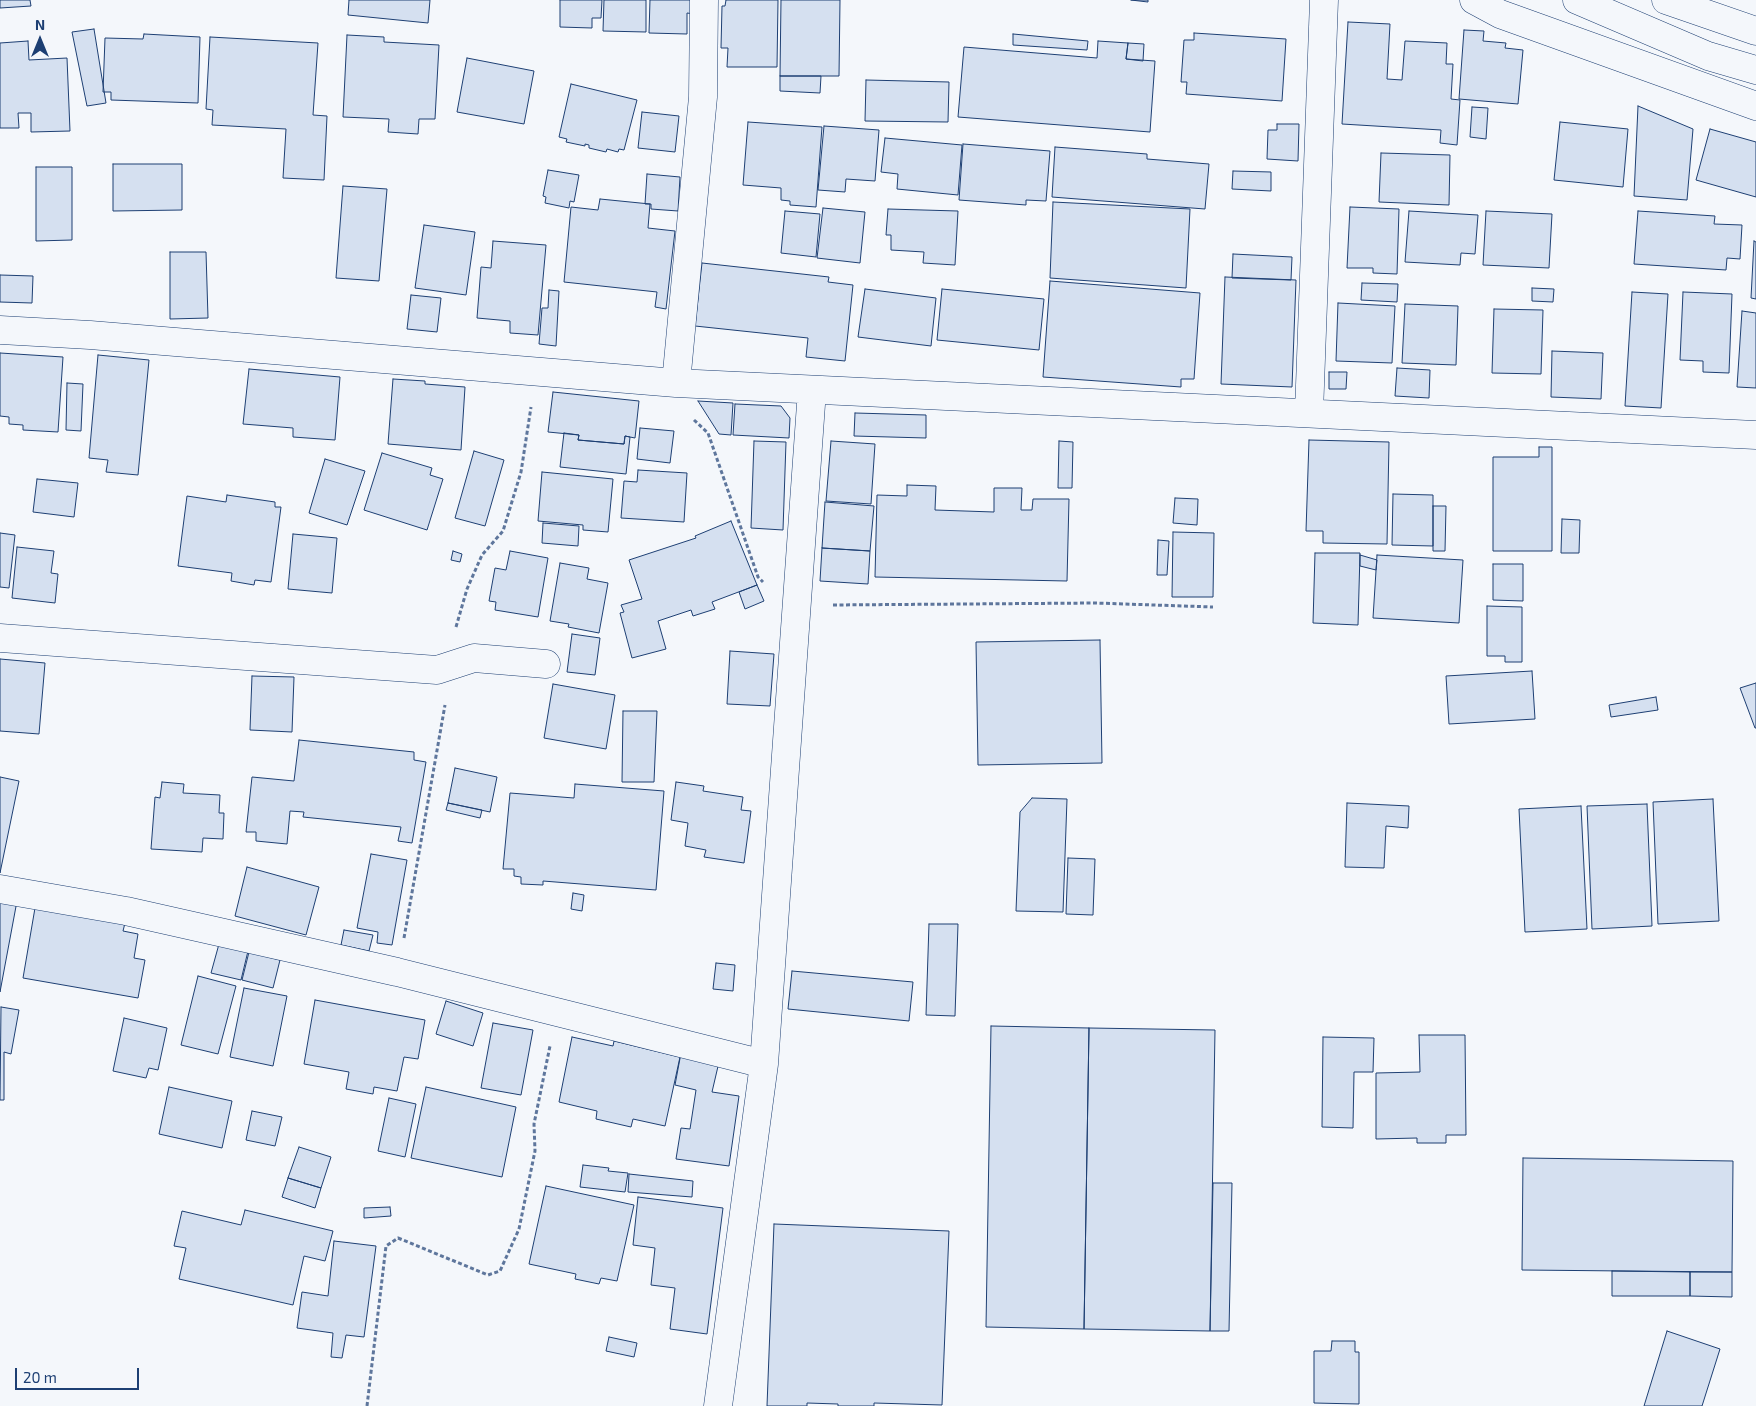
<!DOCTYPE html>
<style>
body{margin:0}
#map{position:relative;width:1756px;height:1406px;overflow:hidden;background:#f4f7fb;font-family:"Exo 2",sans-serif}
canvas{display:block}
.north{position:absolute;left:15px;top:15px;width:50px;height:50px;-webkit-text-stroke:4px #f4f7fb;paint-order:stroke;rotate:0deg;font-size:14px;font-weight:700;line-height:20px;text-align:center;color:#1d3f73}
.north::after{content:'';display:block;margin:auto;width:18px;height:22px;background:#1d3f73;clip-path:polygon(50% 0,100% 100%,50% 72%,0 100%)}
.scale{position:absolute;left:15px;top:1368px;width:124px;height:22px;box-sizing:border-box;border:2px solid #1d3f73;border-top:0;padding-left:6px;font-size:15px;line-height:18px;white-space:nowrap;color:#1d3f73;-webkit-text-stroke:4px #f4f7fb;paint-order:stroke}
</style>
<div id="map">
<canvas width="1756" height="1406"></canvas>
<div class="north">N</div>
<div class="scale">20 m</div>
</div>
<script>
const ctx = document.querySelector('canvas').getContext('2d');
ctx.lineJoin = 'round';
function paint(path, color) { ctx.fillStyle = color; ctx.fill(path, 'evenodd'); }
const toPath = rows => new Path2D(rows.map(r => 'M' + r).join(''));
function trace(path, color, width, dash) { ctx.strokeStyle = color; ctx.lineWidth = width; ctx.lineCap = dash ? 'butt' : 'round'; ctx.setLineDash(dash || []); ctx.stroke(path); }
const building = toPath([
 [0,0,30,0,31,6,0,8,0,0],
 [349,0,430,0,428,23,348,15,349,0],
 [560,0,602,0,601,18,592,18,592,28,560,27,560,0],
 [604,0,646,0,646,32,603,31,604,0],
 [650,0,695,0,694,14,687,13,687,34,649,33,650,0],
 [726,0,778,0,777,67,727,67,728,48,721,48,722,6,725,6,726,0],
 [781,0,840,0,839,76,780,76,781,0],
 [1131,0,1148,0,1148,2,1131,0],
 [1348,22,1390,24,1387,79,1402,80,1405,41,1447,43,1446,64,1453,64,1451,99,1460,100,1457,145,1440,143,1441,130,1342,124,1348,22],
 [94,29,106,103,87,106,72,32,94,29],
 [1464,30,1484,31,1483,41,1506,43,1505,48,1523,50,1518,104,1459,99,1464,30],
 [1194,33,1286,39,1282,101,1186,94,1187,82,1181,82,1184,40,1194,40,1194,33],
 [144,34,200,37,198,103,111,100,111,92,103,92,105,38,143,39,144,34],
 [1013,34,1088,41,1087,50,1013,45,1013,34],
 [347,35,384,37,384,42,439,45,435,119,419,119,418,134,388,132,389,119,343,117,347,35],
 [210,37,318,43,313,115,327,116,324,180,283,178,286,129,212,125,213,110,206,109,210,37],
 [28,41,29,60,67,58,70,131,31,132,31,113,18,113,19,128,0,128,0,43,28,41],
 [1098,41,1128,43,1126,59,1155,61,1150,132,958,117,964,47,1097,58,1098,41],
 [1128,43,1144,44,1143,61,1126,59,1128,43],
 [467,58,534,71,524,124,457,112,467,58],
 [780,76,821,76,820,93,780,91,780,76],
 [866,80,949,82,948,122,865,121,866,80],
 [571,84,637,100,624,150,619,149,618,152,607,149,606,152,589,148,589,145,585,144,585,146,566,142,567,139,559,137,571,84],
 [1638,106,1693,129,1687,200,1634,196,1638,106],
 [1472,107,1488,108,1486,139,1470,137,1472,107],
 [642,112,679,116,675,152,638,148,642,112],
 [748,122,822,127,816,207,790,205,790,201,781,200,781,188,743,185,748,122],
 [1560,122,1628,129,1623,187,1554,180,1560,122],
 [1277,124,1299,124,1298,161,1267,159,1268,130,1277,130,1277,124],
 [824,126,879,130,875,181,846,179,845,192,818,190,824,126],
 [1710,129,1756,142,1756,197,1696,180,1710,129],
 [885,138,962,145,958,195,897,189,898,174,881,172,885,138],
 [963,144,1050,151,1046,201,1026,200,1026,205,959,200,963,144],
 [1055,147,1147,154,1147,159,1209,164,1205,209,1052,197,1055,147],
 [1381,153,1450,155,1449,205,1379,202,1381,153],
 [113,164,182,164,182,210,113,211,113,164],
 [36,167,72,167,72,240,36,241,36,167],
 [548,170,579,175,574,202,570,201,569,208,545,203,546,197,543,196,548,170],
 [1233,171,1271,172,1271,191,1232,189,1233,171],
 [647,174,680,177,678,211,651,209,651,204,645,204,647,174],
 [343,186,387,189,379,281,336,278,343,186],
 [600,199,650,204,648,228,675,231,666,309,655,307,657,292,564,282,571,207,598,210,600,199],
 [1053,202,1190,209,1186,288,1050,278,1053,202],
 [1350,207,1399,209,1397,274,1373,273,1373,268,1347,268,1350,207],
 [823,208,865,212,860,263,817,258,823,208],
 [888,209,958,211,955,265,923,263,924,252,891,250,891,235,886,235,888,209],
 [785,211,820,214,816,257,781,253,785,211],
 [1409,211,1478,215,1475,254,1461,253,1460,265,1405,262,1409,211],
 [1486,211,1552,214,1549,268,1483,265,1486,211],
 [1638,211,1715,216,1714,224,1742,225,1740,259,1727,258,1726,270,1634,264,1638,211],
 [424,225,475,232,466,295,415,288,424,225],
 [493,241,546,245,538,335,510,333,510,321,477,318,481,267,491,268,493,241],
 [1754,241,1756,242,1756,299,1751,298,1754,241],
 [170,252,206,252,208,318,170,319,170,252],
 [1233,254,1292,257,1291,280,1232,278,1233,254],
 [702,263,829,277,828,282,853,285,845,361,806,357,808,338,695,326,702,263],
 [0,275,33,276,32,303,0,302,0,275],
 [1225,277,1296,280,1292,387,1221,384,1225,277],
 [1050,281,1200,293,1194,379,1181,379,1181,387,1043,377,1050,281],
 [1362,283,1398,284,1397,302,1361,300,1362,283],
 [1532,288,1554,289,1553,302,1532,301,1532,288],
 [865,289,936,298,931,346,858,337,865,289],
 [942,289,1044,299,1039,350,937,340,942,289],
 [549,290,559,291,556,346,539,344,542,308,548,308,549,290],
 [1632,292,1668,294,1661,408,1625,406,1632,292],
 [1683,292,1732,294,1729,373,1703,372,1703,361,1680,360,1683,292],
 [411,295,441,298,437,332,407,329,411,295],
 [1338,303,1395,306,1392,363,1336,361,1338,303],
 [1405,304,1458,306,1456,365,1402,363,1405,304],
 [1494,309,1543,310,1541,374,1492,373,1494,309],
 [1742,311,1756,313,1756,388,1737,387,1742,311],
 [1552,351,1603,353,1601,399,1551,397,1552,351],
 [0,353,63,357,58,432,23,430,23,425,9,424,9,417,0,416,0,353],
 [98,355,149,360,138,475,106,472,108,460,89,458,98,355],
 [1397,368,1430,370,1429,398,1395,396,1397,368],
 [249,369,340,377,335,440,293,437,293,428,243,424,249,369],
 [1329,372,1347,372,1346,389,1329,389,1329,372],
 [393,379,425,381,425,384,465,387,461,450,388,444,393,379],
 [67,383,83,384,81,431,66,430,67,383],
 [553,392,639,401,635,438,625,436,624,444,578,440,579,435,548,432,553,392],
 [698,401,733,403,731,435,719,434,698,401],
 [735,404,781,406,790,418,789,438,733,435,735,404],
 [855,413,926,415,926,438,854,436,855,413],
 [640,428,674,431,670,463,637,459,640,428],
 [564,433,579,435,578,440,624,444,625,436,630,437,626,474,560,467,564,433],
 [1309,440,1389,442,1387,544,1323,543,1323,531,1306,531,1309,440],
 [754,441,786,442,783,530,751,528,754,441],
 [831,441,875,444,871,504,826,501,831,441],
 [1059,441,1073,442,1072,488,1058,488,1059,441],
 [1539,447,1552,447,1552,551,1493,551,1493,457,1539,457,1539,447],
 [474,451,504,460,485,526,455,518,474,451],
 [382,453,432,468,430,475,443,479,427,530,364,510,382,453],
 [325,459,365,471,347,525,309,513,325,459],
 [638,470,687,473,684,522,621,518,624,481,637,482,638,470],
 [542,472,613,479,608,532,583,530,583,525,538,521,542,472],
 [37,479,78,483,74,517,33,512,37,479],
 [907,485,936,486,935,510,994,512,994,488,1022,488,1021,510,1032,510,1033,499,1069,499,1067,581,875,577,877,495,907,496,907,485],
 [1393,494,1433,495,1433,546,1392,545,1393,494],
 [227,495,275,502,275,507,281,507,271,582,255,580,254,585,231,581,232,573,178,566,187,496,226,502,227,495],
 [1175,498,1198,499,1197,525,1173,523,1175,498],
 [825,502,874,506,870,551,822,548,825,502],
 [1433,506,1446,506,1445,551,1433,551,1433,506],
 [1562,519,1580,520,1579,553,1561,553,1562,519],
 [731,521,757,585,712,602,715,609,693,616,691,610,658,621,666,649,632,658,620,613,624,612,621,605,642,599,629,560,696,538,695,536,731,521],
 [543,523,579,526,578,546,542,543,543,523],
 [1173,532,1214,533,1213,597,1172,597,1173,532],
 [0,533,15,535,9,588,0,587,0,533],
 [293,534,337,538,332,593,288,589,293,534],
 [1158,540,1169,541,1167,575,1157,575,1158,540],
 [17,547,54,551,51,573,58,574,55,603,12,598,17,547],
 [822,548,870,551,868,584,820,581,822,548],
 [453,551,462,554,460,562,451,560,453,551],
 [510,551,548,558,538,617,495,610,496,602,489,601,495,568,506,570,510,551],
 [1315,553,1360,553,1358,625,1313,623,1315,553],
 [1360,555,1377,560,1376,570,1360,566,1360,555],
 [1377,555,1463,560,1459,623,1373,618,1377,555],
 [560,563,589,568,587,579,608,583,599,633,568,627,569,624,550,621,560,563],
 [1493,564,1523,564,1523,601,1493,600,1493,564],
 [757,585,764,601,745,609,739,592,757,585],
 [1487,606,1522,607,1522,662,1505,662,1505,656,1487,656,1487,606],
 [572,634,600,638,595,675,567,672,572,634],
 [1100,640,1102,763,978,765,976,642,1100,640],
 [730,651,774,654,770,706,727,704,730,651],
 [0,659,45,663,39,734,0,731,0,659],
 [1532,671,1535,719,1449,724,1446,676,1532,671],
 [252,676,294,677,292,732,250,730,252,676],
 [1756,683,1756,728,1755,728,1740,688,1756,683],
 [553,684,615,695,606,749,544,738,553,684],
 [1656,697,1658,710,1611,717,1609,705,1656,697],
 [623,711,657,711,654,782,622,782,623,711],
 [299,740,414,752,414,760,426,762,412,843,398,841,401,827,303,817,304,812,290,811,287,844,256,841,256,832,246,832,252,777,294,781,299,740],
 [455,768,497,777,490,812,448,803,455,768],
 [0,777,19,781,0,873,0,777],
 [162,782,184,784,183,793,220,795,219,813,224,813,223,839,203,838,202,852,151,849,155,797,160,798,162,782],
 [676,782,704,786,703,791,743,797,741,810,751,811,744,863,704,857,706,850,685,846,688,823,671,820,676,782],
 [575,784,664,791,656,890,543,881,543,885,521,884,521,877,514,876,514,869,503,869,510,793,574,798,575,784],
 [1032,798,1067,799,1063,912,1016,911,1020,812,1032,798],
 [1713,799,1719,921,1658,924,1653,802,1713,799],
 [448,803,482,810,480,818,446,810,448,803],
 [1347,803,1409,806,1408,828,1386,826,1384,868,1345,867,1347,803],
 [1647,804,1652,926,1592,929,1587,806,1647,804],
 [1581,806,1587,929,1525,932,1519,809,1581,806],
 [371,854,407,860,392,945,377,943,378,932,357,928,371,854],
 [1068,858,1095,859,1093,915,1066,914,1068,858],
 [247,867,319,887,306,935,235,916,247,867],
 [573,893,584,895,582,911,571,909,573,893],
 [0,898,17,901,0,992,0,898],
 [35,908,125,923,123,931,138,934,134,958,145,960,138,998,23,978,35,908],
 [929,924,958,924,955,1016,926,1015,929,924],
 [344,930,373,935,369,951,341,945,344,930],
 [219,944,248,951,241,980,211,973,219,944],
 [249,952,280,960,273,988,242,980,249,952],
 [716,963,735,965,733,991,713,989,716,963],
 [792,971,913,982,909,1021,788,1009,792,971],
 [198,976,236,986,218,1054,181,1045,198,976],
 [244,988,287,996,273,1066,230,1057,244,988],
 [315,1000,425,1020,418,1059,404,1057,397,1091,374,1087,373,1094,346,1089,349,1072,304,1064,315,1000],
 [446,1001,483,1013,473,1046,436,1034,446,1001],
 [1,1007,19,1010,11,1054,4,1052,4,1100,0,1100,1,1007],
 [124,1018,167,1028,158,1070,149,1068,146,1078,113,1071,124,1018],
 [493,1023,533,1030,521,1095,481,1088,493,1023],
 [991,1026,1089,1028,1084,1329,986,1327,991,1026],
 [1089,1028,1215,1030,1210,1331,1084,1329,1089,1028],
 [1419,1035,1465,1035,1466,1135,1446,1135,1446,1143,1417,1143,1417,1138,1376,1139,1376,1073,1420,1072,1419,1035],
 [572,1037,613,1046,614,1041,680,1057,665,1126,633,1119,631,1127,596,1119,597,1111,559,1102,572,1037],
 [1323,1037,1374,1038,1373,1072,1354,1072,1353,1128,1322,1127,1323,1037],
 [681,1053,719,1062,712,1092,739,1096,729,1166,676,1159,681,1128,690,1129,696,1090,675,1085,681,1053],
 [169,1087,232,1101,222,1148,159,1134,169,1087],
 [426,1087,516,1107,502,1177,411,1158,426,1087],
 [389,1098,416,1104,405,1157,378,1151,389,1098],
 [252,1111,282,1117,275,1146,246,1140,252,1111],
 [299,1147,331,1157,321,1188,288,1178,299,1147],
 [1523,1158,1733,1161,1732,1272,1522,1270,1523,1158],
 [583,1165,609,1168,608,1171,628,1173,625,1192,580,1187,583,1165],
 [629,1174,693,1181,692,1197,628,1192,629,1174],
 [288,1178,321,1188,315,1208,282,1197,288,1178],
 [1213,1183,1232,1183,1229,1331,1210,1331,1213,1183],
 [546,1186,634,1205,617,1281,601,1278,599,1284,575,1279,576,1274,529,1264,546,1186],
 [638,1197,723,1208,707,1334,670,1329,675,1288,651,1285,655,1248,633,1245,638,1197],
 [390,1207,391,1216,364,1218,364,1208,390,1207],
 [245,1210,333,1231,325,1261,304,1256,293,1305,179,1279,186,1248,174,1246,182,1211,241,1225,245,1210],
 [774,1224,949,1231,942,1405,874,1403,874,1406,838,1406,838,1404,807,1403,807,1406,767,1406,774,1224],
 [334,1241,376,1246,364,1337,346,1335,342,1358,331,1357,333,1333,297,1328,302,1292,328,1296,334,1241],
 [1612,1271,1690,1272,1690,1296,1612,1296,1612,1271],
 [1690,1272,1732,1272,1732,1297,1690,1296,1690,1272],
 [1667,1331,1720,1349,1702,1406,1644,1406,1667,1331],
 [609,1337,637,1343,634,1357,606,1351,609,1337],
 [1332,1341,1355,1341,1355,1352,1359,1352,1359,1404,1314,1403,1314,1351,1331,1351,1332,1341]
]);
paint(building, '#d5e0f0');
trace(building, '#1d3f73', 1);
const street = toPath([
 [1474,0,1500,14,1756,106],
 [1666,0,1756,31],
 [0,330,90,335,676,383,1756,435],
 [676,383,703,97,704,0],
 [1309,413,1324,0],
 [0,638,437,670,474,658,546,664],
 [0,889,126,911,397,972,764,1064],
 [718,1406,764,1064,812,390]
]);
const secondary = toPath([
 [1577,0,1708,56,1756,70]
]);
trace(street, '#1d3f73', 29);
trace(secondary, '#1d3f73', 29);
trace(toPath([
 [694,420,708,433,758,577,763,582],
 [833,605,1095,603,1213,607],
 [456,627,467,589,482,555,503,531,521,472,531,407],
 [404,938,445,705],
 [367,1406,386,1246,398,1238,488,1275,500,1271,519,1229,535,1151,534,1124,550,1046]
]), '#5e769c', 3, [4, 2.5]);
trace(street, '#f4f7fb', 28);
trace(secondary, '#f4f7fb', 28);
</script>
